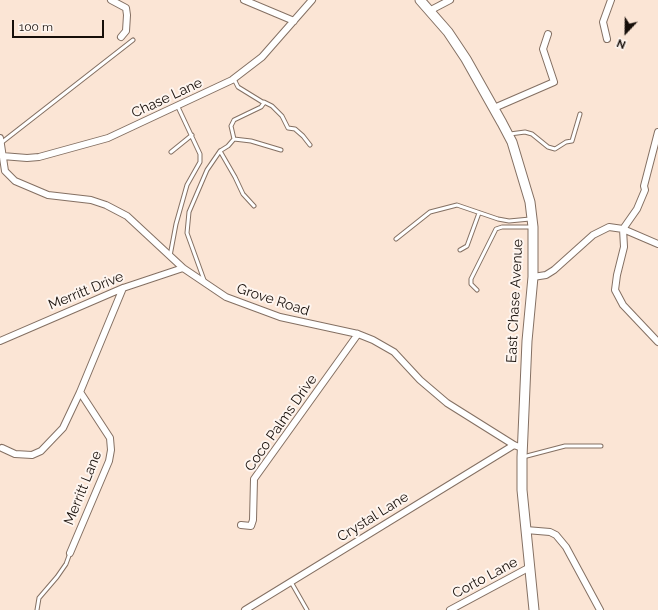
<!DOCTYPE html>
<style>
body{margin:0}
#map{position:relative;width:658px;height:610px;overflow:hidden;background:#fbe5d5;font-family:Raleway,sans-serif}
canvas{display:block}
.north{position:absolute;left:606px;top:12px;width:40px;height:40px;-webkit-text-stroke:3px #fef5ef;paint-order:stroke;rotate:202deg;font-size:11px;font-weight:700;line-height:16px;text-align:center;color:#160e09}
.north::after{content:'';display:block;margin:auto;width:14px;height:18px;background:#160e09;clip-path:polygon(50% 0,100% 100%,50% 72%,0 100%)}
.scale{position:absolute;left:12px;top:20px;width:92px;height:18px;box-sizing:border-box;border:2px solid #160e09;border-top:0;padding-left:5px;font-size:12px;line-height:14px;white-space:nowrap;color:#160e09;-webkit-text-stroke:3px #fef5ef;paint-order:stroke}
</style>
<div id="map">
<canvas width="658" height="610"></canvas>
<div class="north">N</div>
<div class="scale">100 m</div>
</div>
<script>
const ctx = document.querySelector('canvas').getContext('2d');
ctx.lineJoin = 'round';
const toPath = rows => new Path2D(rows.map(r => 'M' + r).join(''));
function trace(path, color, width, dash) { ctx.strokeStyle = color; ctx.lineWidth = width; ctx.lineCap = dash ? 'butt' : 'round'; ctx.setLineDash(dash || []); ctx.stroke(path); }
function write(font, color, halo, rows, align = 'center') {
  ctx.font = font + ' Raleway,sans-serif'; ctx.lineWidth = 4; ctx.setLineDash([]); ctx.textBaseline = 'middle'; ctx.strokeStyle = halo; ctx.fillStyle = color; for (const [text, x, y, turn = 0] of rows) {
    ctx.save(); ctx.translate(x, y); ctx.rotate((+turn || 0) * Math.PI / 180); ctx.textAlign = isNaN(turn) ? turn : align; if (halo) ctx.strokeText(text, 0, 0); ctx.fillText(text, 0, 0); ctx.restore();
  }
}
const lane = toPath([
 [264,102,272,106,282,116,288,128,295,129,303,136,310,145],
 [510,134,525,132,532,134,548,147,555,149,566,142,572,141,580,114],
 [234,139,251,141,281,150],
 [1,143,133,40],
 [220,151,228,146,234,139,231,126,234,120,261,107,264,103,238,87,234,79],
 [171,152,192,135],
 [396,239,430,212,457,205,498,219,509,221,530,219],
 [460,250,467,246,479,213],
 [170,256,176,224,187,185,200,162,200,154,178,107],
 [204,280,187,233,189,212,207,170,220,151,235,177,243,194,254,206],
 [477,290,471,284,471,279,496,229,502,227,531,227],
 [523,457,565,446,601,446],
 [291,582,307,610],
 [37,610,39,598,57,577,66,564,70,553]
]);
const street = toPath([
 [111,0,126,8,127,15,126,31,121,37],
 [244,0,294,21],
 [429,11,450,0],
 [607,39,603,22,611,0],
 [494,108,554,82,543,49,548,34],
 [658,132,644,186,645,190,637,209,623,229,624,247,617,275,615,290,623,305,658,342],
 [0,138,5,171,15,181,48,195,91,200,106,205,127,216,183,268,226,297,280,317,358,334,373,340,394,352,420,380,447,403,514,445,522,448],
 [2,156,27,158,39,157,108,138,232,80,262,57,312,0],
 [533,277,546,275,554,270,593,235,609,227,623,229,658,244],
 [0,341,123,288,183,268],
 [2,448,15,454,32,455,41,451,63,428,80,392,123,288],
 [241,525,251,526,253,520,254,479,358,334],
 [526,530,550,532,556,535,566,547,600,610],
 [70,553,109,461,111,450,110,438,80,392],
 [245,610,514,445],
 [450,610,530,567]
]);
const secondary = toPath([
 [420,0,448,32,466,59,502,123,512,142,530,202,533,227,533,277,527,341,522,457,522,490,534,610]
]);
trace(lane, '#847063', 5);
trace(street, '#847063', 8);
trace(secondary, '#847063', 11);
trace(lane, '#fff', 3);
trace(street, '#fff', 6);
trace(secondary, '#fff', 9);
write('14px', '#160e09', '#fef5ef', [
 ["Chase Lane",167,98,-25],
 ["Merritt Drive",86,291,-22],
 ["Grove Road",273,300,18],
 ["East Chase Avenue",515,301,-87],
 ["Coco Palms Drive",281,423,-55],
 ["Merritt Lane",83,488,-68],
 ["Crystal Lane",373,517,-32],
 ["Corto Lane",485,578,-28]
]);
</script>
